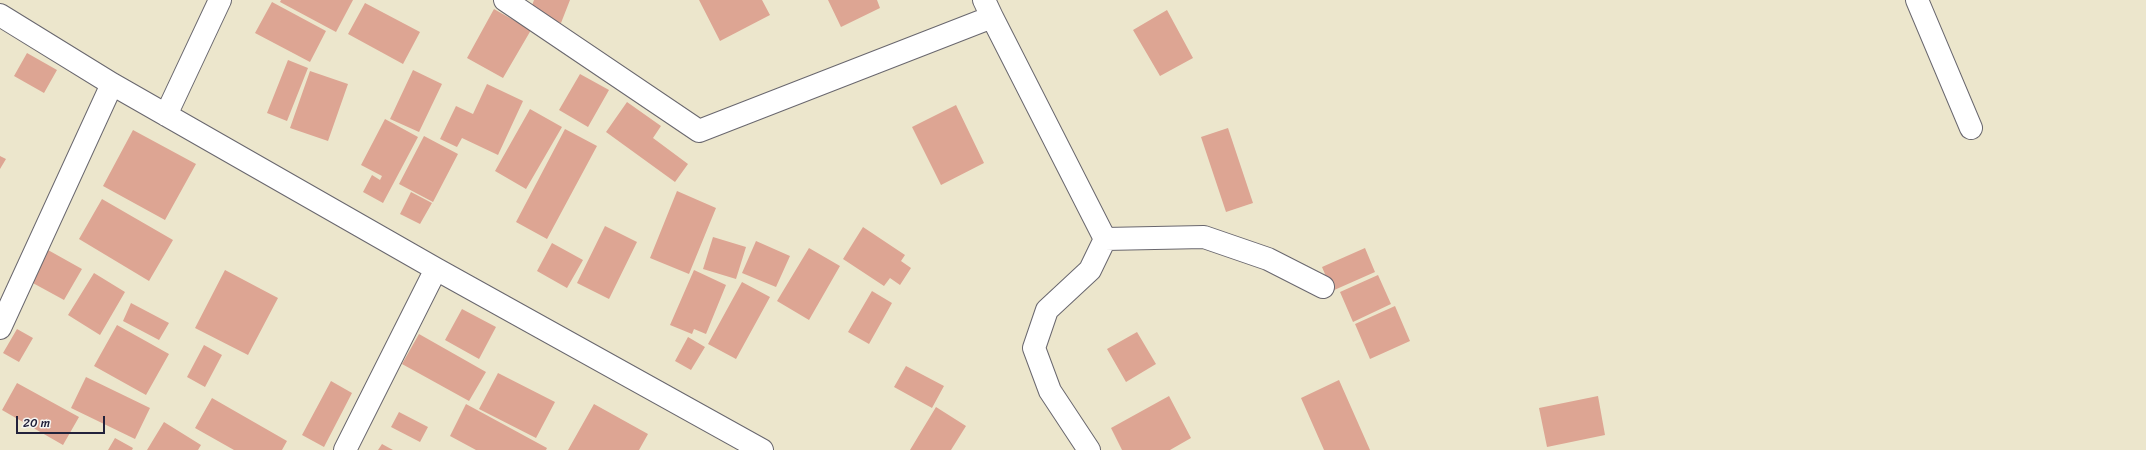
<!DOCTYPE html>
<style>
body{margin:0}
#map{position:relative;width:2146px;height:450px;overflow:hidden;background:#ece6cc;font-family:Sriracha,sans-serif}
canvas{display:block}
.scale{position:absolute;left:16px;top:416px;width:89px;height:18px;box-sizing:border-box;border:2px solid #22223b;border-top:0;padding-left:5px;font-size:12px;line-height:14px;white-space:nowrap;color:#22223b;-webkit-text-stroke:3px #f6f6f2;paint-order:stroke}
</style>
<div id="map">
<canvas width="2146" height="450"></canvas>
<div class="scale">20 m</div>
</div>
<script>
const ctx = document.querySelector('canvas').getContext('2d');
ctx.lineJoin = 'round';
function paint(path, color) { ctx.fillStyle = color; ctx.fill(path, 'evenodd'); }
const toPath = rows => new Path2D(rows.map(r => 'M' + r).join(''));
function trace(path, color, width, dash) { ctx.strokeStyle = color; ctx.lineWidth = width; ctx.lineCap = dash ? 'butt' : 'round'; ctx.setLineDash(dash || []); ctx.stroke(path); }
paint(toPath([
 [281,0,353,0,336,32,280,2],
 [534,0,570,0,561,23,530,11],
 [699,0,762,0,770,15,720,41],
 [828,0,877,0,880,8,841,27],
 [272,2,326,31,310,62,255,33],
 [365,3,420,32,403,64,348,34],
 [494,9,531,30,503,78,467,58],
 [1167,10,1193,58,1160,76,1133,30],
 [27,53,57,70,44,93,14,76],
 [288,60,308,68,287,121,267,113],
 [413,70,442,84,419,132,390,119],
 [310,71,348,84,328,141,290,128],
 [580,74,609,90,588,127,559,110],
 [487,84,523,101,498,155,462,138,457,147,440,139,456,106,473,114],
 [627,102,661,126,653,138,688,164,675,182,606,132],
 [956,105,984,163,941,185,912,127],
 [530,109,562,127,526,189,495,171],
 [385,119,418,137,383,203,363,192,372,175,380,180,382,176,361,165],
 [1228,128,1253,203,1226,212,1201,137],
 [565,129,597,146,547,239,516,222],
 [133,130,196,164,165,220,103,186],
 [424,136,458,154,433,202,399,184],
 [0,156,6,159,0,169],
 [677,191,716,208,689,274,650,258],
 [411,192,432,203,420,224,400,214],
 [102,199,173,240,149,281,79,239],
 [605,226,637,242,609,299,577,283],
 [863,227,905,255,901,261,911,268,900,285,890,278,884,286,843,259],
 [713,237,746,247,736,279,703,269],
 [756,241,790,256,776,287,742,273],
 [552,243,583,260,567,288,537,271],
 [809,248,840,266,809,320,777,301],
 [1365,248,1375,272,1332,291,1322,267],
 [48,250,82,269,64,300,31,282],
 [225,270,278,298,248,355,195,328],
 [694,270,726,285,706,334,694,329,692,334,670,325],
 [94,273,125,292,100,335,68,315],
 [1378,275,1391,304,1353,322,1340,292],
 [742,282,770,297,736,359,708,344],
 [872,291,892,303,869,344,848,332],
 [131,303,169,323,159,340,123,321],
 [1395,306,1410,341,1370,359,1355,324],
 [462,309,496,327,479,359,445,340],
 [117,325,169,354,146,395,94,366],
 [17,329,33,338,19,362,3,353],
 [1137,332,1156,364,1126,382,1107,349],
 [419,334,486,372,469,401,402,364],
 [688,337,705,347,691,370,675,361],
 [204,345,222,355,205,387,187,377],
 [906,366,944,386,932,408,894,387],
 [498,373,555,402,536,438,479,409],
 [86,377,150,408,135,439,71,408],
 [1339,380,1370,450,1324,450,1301,398],
 [331,381,352,393,324,447,302,435],
 [17,383,79,417,63,445,2,410],
 [1169,396,1191,438,1170,450,1122,450,1111,428],
 [1598,396,1605,435,1547,447,1539,408],
 [212,398,287,441,282,450,234,450,195,428],
 [466,404,547,448,546,450,476,450,450,436],
 [594,404,648,434,639,450,568,450],
 [936,407,966,426,951,450,910,450],
 [399,412,428,427,420,442,391,427],
 [164,422,201,445,198,450,147,450],
 [115,438,133,448,132,450,108,450],
 [382,444,393,450,378,450]
]), '#dda593');
const minor = toPath([
 [505,0,699,131,992,17,1105,239,1090,270,1047,310,1034,348,1050,391,1089,450],
 [984,0,992,17],
 [1917,0,1971,128],
 [0,15,112,84,436,269,762,450],
 [166,115,220,0],
 [1105,239,1204,237,1268,259,1323,287],
 [0,328,112,84],
 [345,450,436,269]
]);
trace(minor, '#69676e', 24);
trace(minor, '#fff', 22);
</script>
